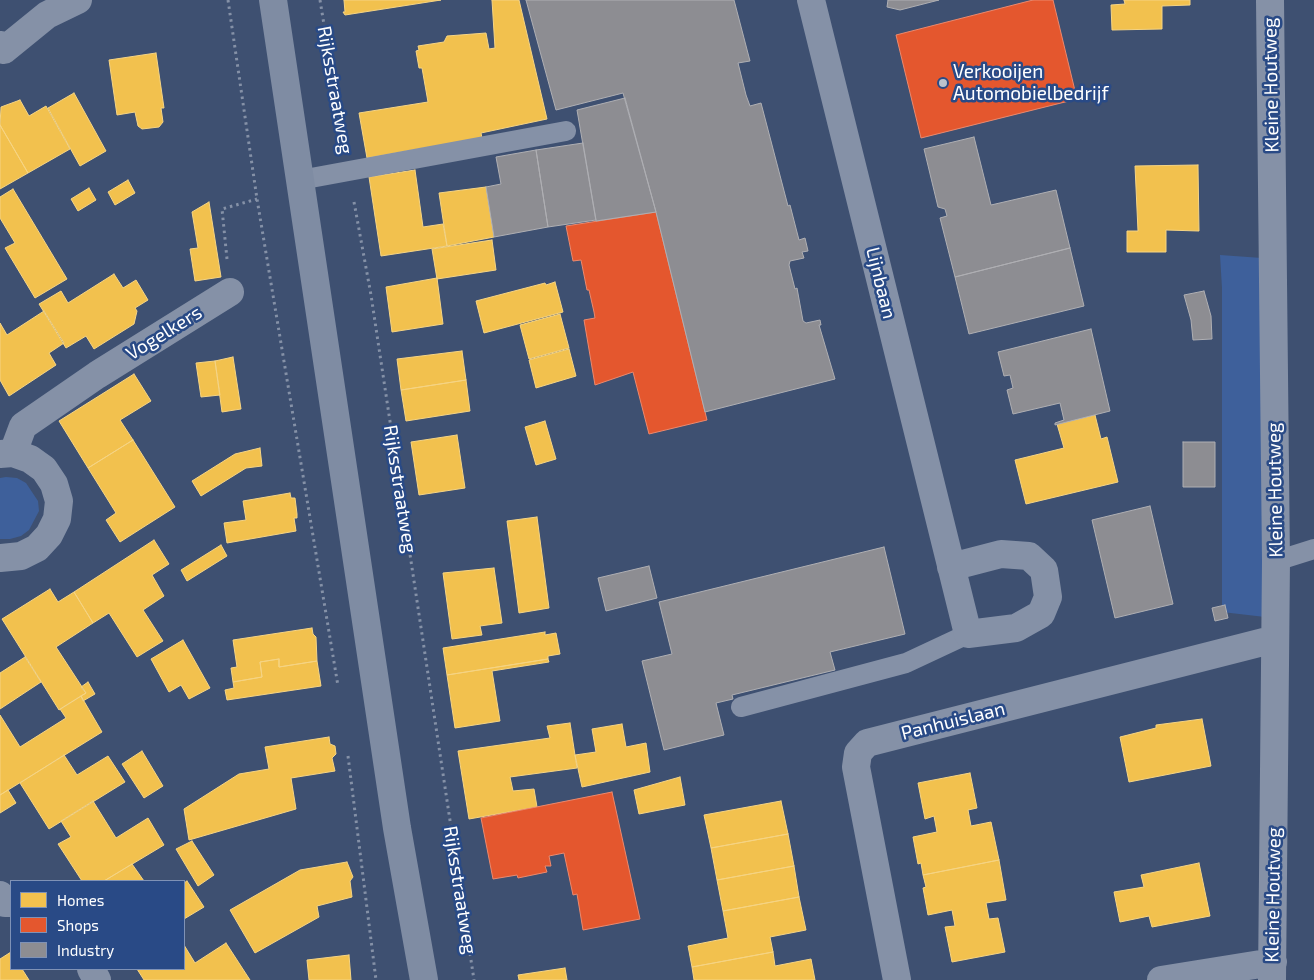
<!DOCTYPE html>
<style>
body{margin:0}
#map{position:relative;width:1314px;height:980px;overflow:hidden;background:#3e5071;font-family:"Exo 2",sans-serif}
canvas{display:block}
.legend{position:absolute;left:10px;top:880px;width:175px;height:90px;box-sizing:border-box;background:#294a86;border:1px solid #7f92b6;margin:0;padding:6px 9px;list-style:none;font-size:15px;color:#fff}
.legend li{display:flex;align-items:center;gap:10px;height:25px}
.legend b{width:25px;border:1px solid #7f92b6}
</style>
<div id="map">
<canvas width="1314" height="980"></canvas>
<ul class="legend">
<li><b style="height:14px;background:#f2c14e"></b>Homes</li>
<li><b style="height:14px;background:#e4572e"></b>Shops</li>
<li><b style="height:14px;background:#8d8d92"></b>Industry</li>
</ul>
</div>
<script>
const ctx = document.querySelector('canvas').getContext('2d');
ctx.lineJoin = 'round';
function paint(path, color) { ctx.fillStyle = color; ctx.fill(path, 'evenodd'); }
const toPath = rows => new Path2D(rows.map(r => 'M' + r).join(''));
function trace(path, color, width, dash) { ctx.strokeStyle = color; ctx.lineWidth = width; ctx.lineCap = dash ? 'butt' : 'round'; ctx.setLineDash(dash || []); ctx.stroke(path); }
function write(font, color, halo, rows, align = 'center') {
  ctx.font = font + ' "Exo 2",sans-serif'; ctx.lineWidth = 5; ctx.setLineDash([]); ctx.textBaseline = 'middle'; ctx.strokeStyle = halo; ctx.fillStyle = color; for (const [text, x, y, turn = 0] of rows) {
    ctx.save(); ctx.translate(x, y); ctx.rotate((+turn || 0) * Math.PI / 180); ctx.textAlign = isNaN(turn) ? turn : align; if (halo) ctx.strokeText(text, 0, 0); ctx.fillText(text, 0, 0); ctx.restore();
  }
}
paint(toPath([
 [1220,255,1262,258,1265,617,1222,612,1222,288],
 [6,477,17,478,26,483,38,501,39,511,29,530,21,536,10,539,0,539,0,478]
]), '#3e609b');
const homes = toPath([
 [344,0,441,0,345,15,343,12,345,12,344,0],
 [492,0,519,0,547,119,481,133,482,138,367,158,359,113,428,102,422,68,419,68,416,51,419,50,418,46,444,42,447,36,486,33,489,49,495,48,492,0],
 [1124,0,1190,0,1190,5,1162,6,1162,29,1112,30,1111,5,1125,4,1124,0],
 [156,53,164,108,161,108,163,122,159,127,142,129,138,126,135,112,117,115,109,60,156,53],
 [74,93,106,151,80,166,48,108,74,93],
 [20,100,29,116,46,106,70,149,28,173,0,125,1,107,20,100],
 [0,125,28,173,0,189,0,125],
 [1198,165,1199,231,1166,230,1166,252,1127,252,1127,231,1138,231,1135,166,1198,165],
 [415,170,423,227,443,224,447,246,381,256,369,177,415,170],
 [128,180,135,193,115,205,108,192,128,180],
 [486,187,494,237,447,246,439,193,486,187],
 [89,188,96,200,78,211,71,199,89,188],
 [13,189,67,279,35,298,5,248,15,243,0,218,0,197,13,189],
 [209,202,221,277,195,281,190,249,198,248,192,212,209,202],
 [492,240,496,270,437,279,432,249,492,240],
 [114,274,123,288,136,280,148,300,135,308,137,311,134,324,94,349,86,336,66,348,39,304,61,291,68,303,114,274],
 [437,278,443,324,392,332,386,287,437,278],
 [555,282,563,312,484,333,476,301,545,283,546,285,555,282],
 [44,311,64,343,49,353,56,365,9,396,0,380,0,323,7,335,44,311],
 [560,314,569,348,529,359,520,325,560,314],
 [569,349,576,376,536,388,529,360,569,349],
 [462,351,466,380,401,390,397,359,462,351],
 [233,357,241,409,222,412,215,361,233,357],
 [215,361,220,395,201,397,196,363,215,361],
 [134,374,151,401,120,420,133,440,88,468,59,421,134,374],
 [466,380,470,411,406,421,401,390,466,380],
 [1095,415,1101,439,1107,437,1118,482,1026,504,1015,460,1064,448,1057,424,1095,415],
 [545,421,556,459,536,465,525,427,545,421],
 [457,435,465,488,419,495,411,442,457,435],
 [133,440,175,507,120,542,106,520,116,513,88,468,133,440],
 [260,448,262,466,246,468,201,496,192,481,235,454,260,448],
 [290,493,291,498,295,498,297,514,297,518,294,518,296,531,227,543,224,523,246,520,243,501,290,493],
 [537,517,549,608,519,613,507,521,537,517],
 [154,540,169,564,152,575,164,596,143,610,163,641,137,657,109,613,93,623,74,592,154,540],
 [221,545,227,556,187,581,181,570,221,545],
 [494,568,502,623,480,626,482,635,452,639,443,573,494,568],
 [50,589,58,602,74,592,93,623,56,647,86,693,59,710,2,619,50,589],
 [312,628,313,634,316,637,317,661,279,667,279,659,260,662,262,677,233,682,231,668,237,667,233,640,312,628],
 [545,632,545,635,556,633,560,654,548,656,548,659,447,675,443,648,545,632],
 [183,640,210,688,189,699,181,685,169,692,151,659,183,640],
 [25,657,41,682,0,709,0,673,25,657],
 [279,659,279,667,317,661,321,686,227,700,225,690,234,688,233,682,262,677,260,662,279,659],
 [548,659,549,662,492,671,500,721,455,728,447,675,548,659],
 [88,682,95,694,83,701,81,696,86,693,81,687,88,682],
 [81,696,102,732,0,795,0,715,20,747,66,718,60,709,81,696],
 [1202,719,1211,766,1129,782,1120,737,1156,728,1156,725,1202,719],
 [570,723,577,768,510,777,513,791,534,789,537,807,469,819,458,751,550,738,547,726,570,723],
 [622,724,626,747,646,743,650,772,582,787,575,755,596,752,592,729,622,724],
 [329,737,330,744,335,746,336,754,332,758,335,771,291,778,296,809,189,840,184,809,239,774,269,769,265,747,329,737],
 [142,751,163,786,144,798,122,764,142,751],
 [64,755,77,775,108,756,125,782,49,829,20,783,64,755],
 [970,773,977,808,968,810,971,826,991,822,999,860,923,875,921,863,918,864,913,837,937,832,934,816,925,819,918,783,970,773],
 [680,777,685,805,639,814,634,790,680,777],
 [8,790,16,803,0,813,0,795,8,790],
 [93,801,116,838,148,818,164,845,104,881,82,881,58,844,71,837,61,821,93,801],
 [781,801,788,834,711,848,704,815,781,801],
 [788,834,794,866,717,880,711,848,788,834],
 [192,841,214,875,198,886,176,849,192,841],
 [999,860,1006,900,986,903,989,919,998,918,1005,952,952,962,945,927,955,926,952,910,928,915,923,888,926,887,923,875,999,860],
 [347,862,353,877,350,881,352,897,317,906,319,917,255,953,230,910,300,870,347,862],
 [1199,863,1210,916,1152,927,1149,916,1120,922,1114,892,1144,887,1141,875,1199,863],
 [132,864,144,881,104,881,132,864],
 [794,866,799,897,723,911,717,880,794,866],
 [187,881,204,907,184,919,184,883,187,881],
 [799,897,806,930,770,937,773,952,692,967,688,946,728,938,723,911,799,897],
 [226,943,250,980,144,980,137,969,184,969,184,945,195,963,226,943],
 [11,952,11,969,22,969,29,980,0,980,0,959,11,952],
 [773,952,775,966,811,959,815,980,694,980,692,967,773,952],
 [349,955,351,980,309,980,307,960,349,955],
 [565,968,567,980,519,980,518,975,565,968]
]);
paint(homes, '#f2c14e');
trace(homes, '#f6d483', 1);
const shops = toPath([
 [1033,0,1053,0,1077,99,921,138,896,35,1033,0],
 [656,212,707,420,649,434,633,372,595,385,584,320,595,318,594,312,589,290,587,290,581,260,573,261,566,226,656,212],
 [612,792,640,919,583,930,577,894,573,895,564,853,549,856,551,866,545,866,547,872,518,878,517,875,493,879,481,818,612,792]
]);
paint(shops, '#e4572e');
trace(shops, '#ec896d', 1);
const industry = toPath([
 [526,0,734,0,750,61,738,63,746,95,750,106,761,103,788,206,790,205,799,240,805,238,808,251,802,252,804,258,790,261,789,265,795,289,797,288,803,321,806,323,820,320,821,325,819,325,835,379,705,412,656,212,623,93,556,110,526,0],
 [888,0,939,0,900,10,887,7,888,0],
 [625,98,656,212,596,221,577,110,625,98],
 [974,137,991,205,1056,190,1070,248,955,277,940,218,947,216,945,209,938,207,924,149,974,137],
 [583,143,596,220,548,227,536,150,583,143],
 [536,150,548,227,494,237,486,187,501,184,496,157,536,150],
 [1070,248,1084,306,969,334,955,277,1070,248],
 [1204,291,1211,316,1212,339,1193,340,1191,320,1184,295,1204,291],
 [1091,329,1110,411,1055,425,1055,423,1064,420,1060,403,1013,414,1007,390,1013,388,1010,375,1004,376,998,352,1091,329],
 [1183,442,1215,442,1215,487,1183,487,1183,442],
 [1150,506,1173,604,1115,618,1092,520,1150,506],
 [884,547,905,634,830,652,835,670,732,695,733,699,716,703,724,735,664,750,642,661,672,654,659,602,884,547],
 [649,566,657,598,606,611,598,578,649,566],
 [1225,605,1228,618,1215,621,1212,608,1225,605]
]);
paint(industry, '#8d8d92');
trace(industry, '#afafb3', 1);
trace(toPath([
 [228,0,257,199,338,686],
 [320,0,343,142],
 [354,202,371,295,474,980],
 [227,259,222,209,257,199],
 [348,756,376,980]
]), '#8591a7', 3, [2.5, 4]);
trace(toPath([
 [300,180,566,131],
 [1276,561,1314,549],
 [741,707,906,663,968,634]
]), '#8591a7', 20);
trace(toPath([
 [811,0,968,634,1016,628,1041,614,1048,597,1044,570,1029,556,1001,554,951,567],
 [1270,0,1276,561,1272,980],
 [0,45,4,50,47,15,78,0],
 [13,453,23,426,97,375,230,292],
 [0,454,13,453,30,459,44,469,54,484,59,501,57,519,49,535,37,548,21,556,0,558],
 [0,895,5,903,11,903],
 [91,969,97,980],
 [897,980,856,767,858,753,867,743,1275,639],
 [1161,980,1273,962]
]), '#8591a7', 28);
trace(toPath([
 [273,0,397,828,424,980]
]), '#7f8ca3', 28);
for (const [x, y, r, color] of [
 [943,83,5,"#bbc2cd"]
]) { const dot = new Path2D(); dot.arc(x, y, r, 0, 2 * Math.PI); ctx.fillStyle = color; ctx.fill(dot); trace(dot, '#294a86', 2); }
write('19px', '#fff', '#294a86', [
 ["Verkooijen",953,72],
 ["Automobielbedrijf",953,94]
], 'left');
write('19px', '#fff', '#294a86', [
 ["Kleine Houtweg",1271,85,-91],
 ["Rijksstraatweg",335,90,80],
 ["Lijnbaan",881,283,76],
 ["Vogelkers",164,333,-32],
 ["Rijksstraatweg",400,489,81],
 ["Kleine Houtweg",1275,490,-91],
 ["Panhuislaan",953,721,-14],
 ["Rijksstraatweg",460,890,81],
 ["Kleine Houtweg",1273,895,-89]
]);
</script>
